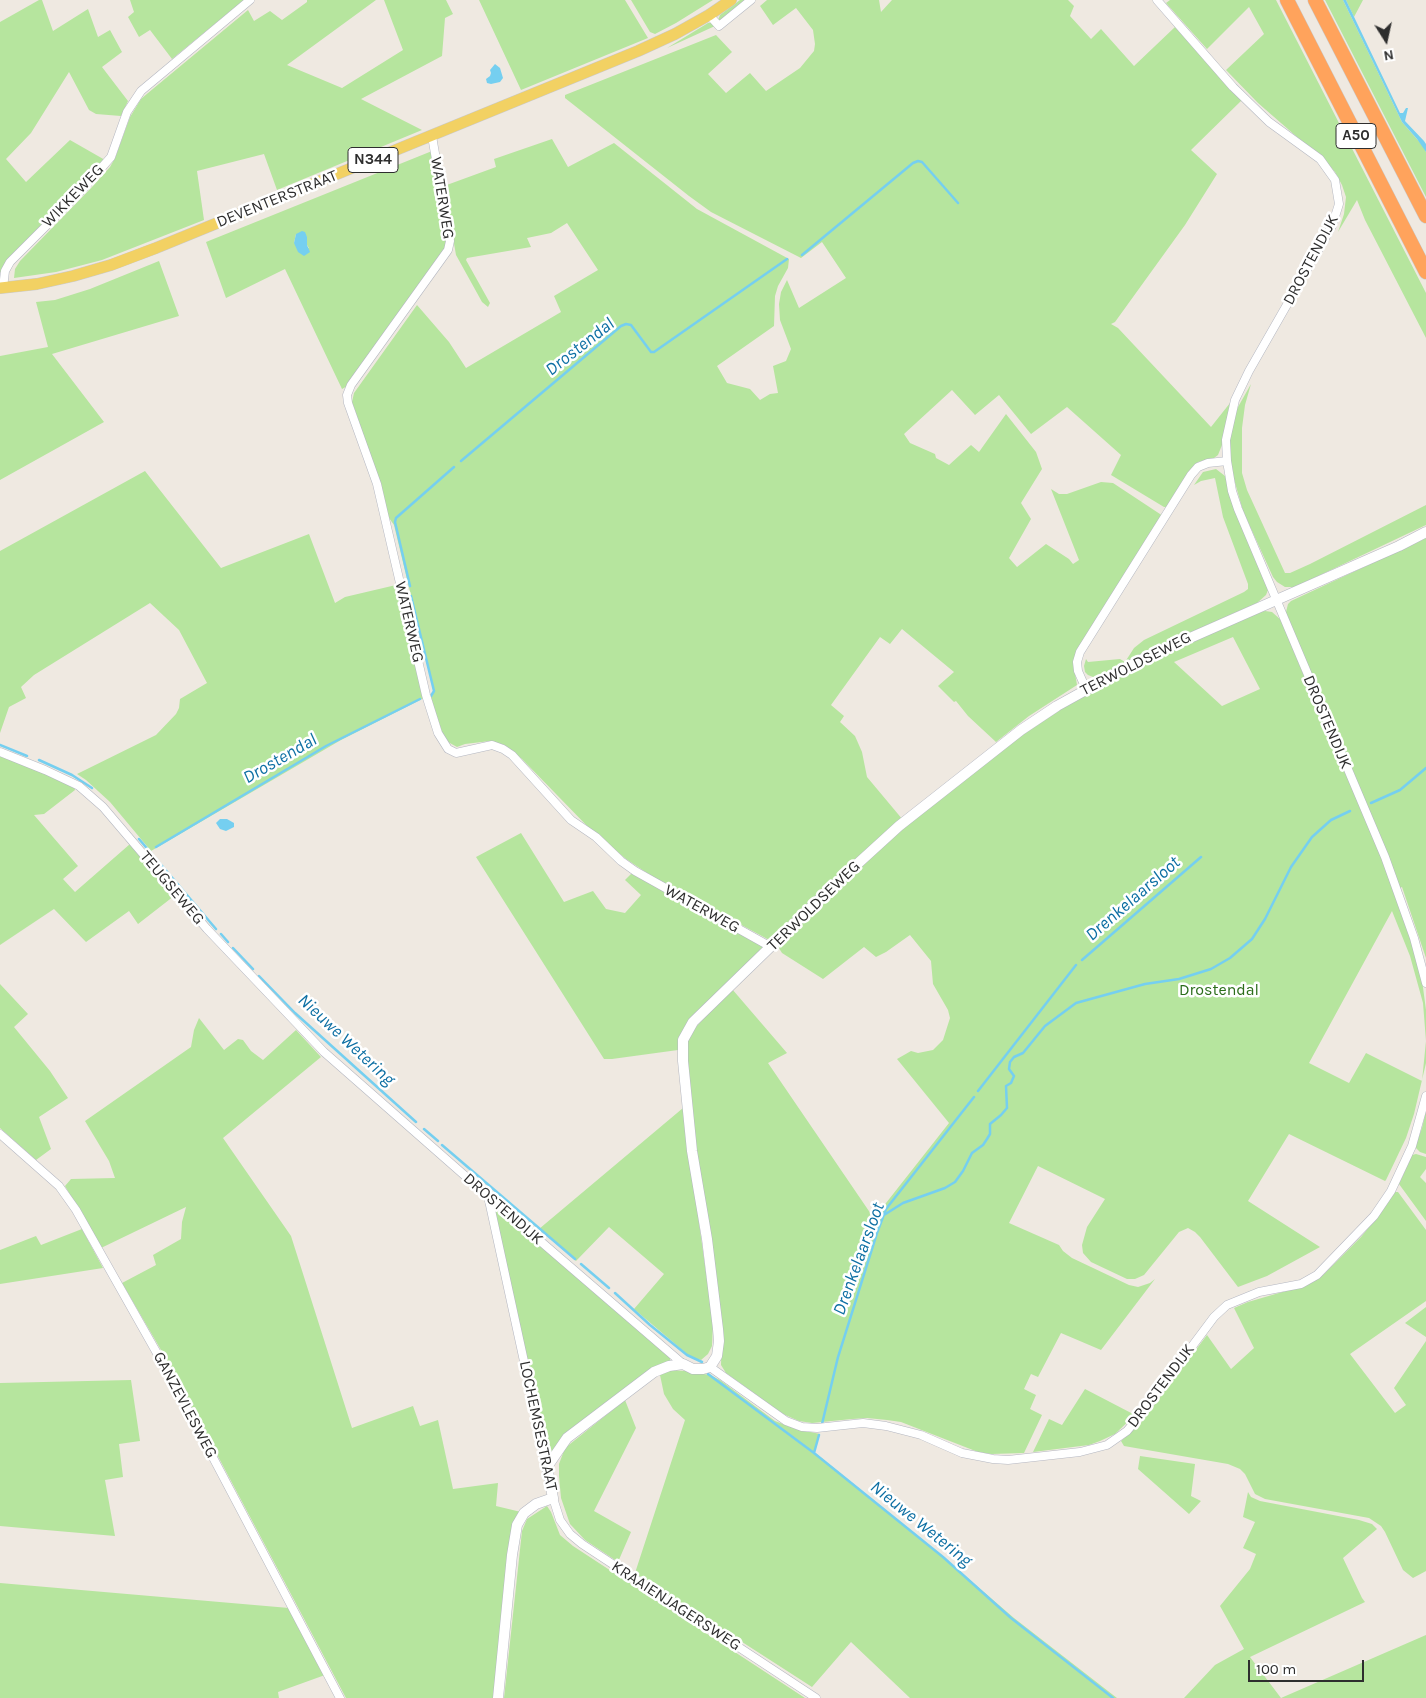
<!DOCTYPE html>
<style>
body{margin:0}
#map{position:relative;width:1426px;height:1698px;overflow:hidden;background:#efe9e1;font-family:Karla,sans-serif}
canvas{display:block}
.north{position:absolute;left:1361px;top:15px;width:50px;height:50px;-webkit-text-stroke:4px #fff;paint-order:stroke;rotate:170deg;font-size:14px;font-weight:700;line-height:20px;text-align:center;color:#2e2e2e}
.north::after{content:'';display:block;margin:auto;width:18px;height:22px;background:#2e2e2e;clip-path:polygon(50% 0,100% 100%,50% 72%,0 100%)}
.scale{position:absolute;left:1248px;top:1660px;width:116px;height:22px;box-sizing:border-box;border:2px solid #2e2e2e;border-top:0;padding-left:6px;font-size:15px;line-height:18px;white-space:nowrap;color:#2e2e2e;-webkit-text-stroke:4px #fff;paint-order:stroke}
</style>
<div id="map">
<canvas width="1426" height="1698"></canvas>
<div class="north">N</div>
<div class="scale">100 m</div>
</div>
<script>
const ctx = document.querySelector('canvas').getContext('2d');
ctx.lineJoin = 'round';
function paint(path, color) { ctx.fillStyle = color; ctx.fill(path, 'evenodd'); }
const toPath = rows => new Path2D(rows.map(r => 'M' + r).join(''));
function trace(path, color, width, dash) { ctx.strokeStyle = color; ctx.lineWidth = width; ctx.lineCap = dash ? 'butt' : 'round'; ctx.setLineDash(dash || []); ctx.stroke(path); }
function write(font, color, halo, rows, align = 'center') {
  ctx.font = font + ' Karla,sans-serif'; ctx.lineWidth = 5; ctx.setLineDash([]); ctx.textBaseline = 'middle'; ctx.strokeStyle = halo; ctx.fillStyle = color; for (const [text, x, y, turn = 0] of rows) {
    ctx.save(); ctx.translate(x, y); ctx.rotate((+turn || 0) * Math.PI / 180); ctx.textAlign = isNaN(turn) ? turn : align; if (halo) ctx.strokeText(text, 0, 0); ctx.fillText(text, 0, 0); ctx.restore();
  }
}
paint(toPath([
 [39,0,42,0,53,31,88,9,98,37,110,30,122,52,102,67,128,101,121,116,96,114,89,110,69,72,31,133,6,159,26,182,70,140,105,160,28,240,0,273,0,22],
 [130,0,244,0,172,59,150,30,139,37,128,17,134,12],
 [307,0,376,0,287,65,342,88,403,50,384,0,446,0,453,14,445,18,442,56,361,99,422,130,277,190,264,154,197,171,204,220,102,260,56,272,14,278,15,269,20,261,93,186,110,167,115,158,130,117,141,99,148,93,248,10,254,21,270,11,282,20,307,2],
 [479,0,625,0,648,38,521,90],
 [631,0,713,0,676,23,655,34,650,32],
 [740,0,749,0,719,22,718,20,720,15],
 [767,0,879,0,881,12,892,0,1068,0,1074,6,1070,16,1091,39,1101,29,1134,66,1175,27,1242,100,1191,150,1217,174,1185,225,1115,322,1111,324,1118,328,1211,427,1230,403,1222,445,1218,455,1214,458,1198,462,1195,465,1168,507,1164,507,1111,475,1121,455,1067,407,1031,434,999,395,975,415,952,390,904,434,910,443,935,454,936,458,949,465,971,445,979,452,1006,414,1036,452,1042,469,1021,503,1031,519,1009,558,1017,567,1046,544,1069,559,1073,564,1079,560,1051,489,1059,494,1067,494,1101,482,1113,483,1163,516,1073,661,1077,685,1029,716,996,742,968,716,956,701,954,702,938,686,954,672,902,629,890,644,880,637,831,705,844,716,840,722,855,736,862,752,867,777,903,820,771,941,653,877,626,859,590,829,522,759,504,745,490,741,465,744,457,747,448,742,443,735,431,698,434,692,394,525,389,518,376,471,352,402,354,393,417,305,449,342,466,368,561,312,554,296,598,270,567,223,551,233,527,238,531,247,467,258,466,260,490,303,488,307,482,302,456,255,444,186,496,167,494,159,552,139,568,167,614,143,697,209,789,259,788,268,778,286,775,296,774,326,717,366,727,383,750,389,760,400,770,394,778,393,773,366,786,361,791,349,780,320,779,304,781,292,787,280,799,308,846,278,822,242,801,258,711,212,689,196,565,98,565,95,716,35,732,52,708,74,726,93,750,73,766,91,800,68,814,51,815,44,813,30,796,8,773,25,760,6],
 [1170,0,1276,0,1426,293,1426,338,1365,220,1357,200,1338,232,1344,214,1346,197,1342,185,1335,172,1328,164,1258,103,1226,70,1264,34,1249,7,1207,49,1166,3],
 [1325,0,1343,0,1402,122,1423,146,1426,152,1426,197],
 [1346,0,1363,0,1354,17],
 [708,23,712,23,715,26,667,48],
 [432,151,447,240,446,246,351,384,342,389,285,269,226,298,206,242],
 [296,234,307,237,307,245,309,248,294,243],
 [159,261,179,316,52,354,104,422,0,480,0,356,48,347,36,302,55,300,90,289],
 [1251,384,1245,405,1242,428,1242,473,1247,490,1285,573,1290,573,1310,564,1426,505,1426,525,1295,587,1285,587,1277,582,1273,577,1243,511,1230,465,1229,443,1232,420,1238,407],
 [1216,469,1225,476,1268,590,1266,595,1257,603,1137,656,1102,675,1093,677,1088,675,1085,672,1084,666,1086,659,1088,662,1120,659,1125,662,1134,648,1144,640,1244,592,1248,589,1248,584,1223,517,1215,478,1201,481,1194,485,1203,472],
 [145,471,221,568,309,534,335,603,345,597,396,585,424,698,341,740,151,851,110,802,86,780,77,774,156,735,176,714,179,708,180,699,207,683,179,630,150,603,34,675,21,687,26,698,9,707,0,733,0,551],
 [1426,538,1426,958,1402,887,1394,891,1416,955,1422,980,1426,1010,1426,1063,1414,1114,1406,1138,1386,1180,1385,1181,1289,1134,1248,1201,1320,1247,1267,1276,1238,1287,1200,1237,1195,1232,1188,1228,1179,1232,1144,1275,1135,1279,1127,1279,1091,1262,1083,1253,1082,1245,1087,1227,1105,1199,1038,1166,1009,1223,1059,1245,1063,1251,1072,1258,1129,1285,1138,1287,1150,1283,1155,1279,1101,1350,1061,1333,1038,1377,1031,1374,1024,1389,1036,1395,1030,1409,1042,1415,1024,1453,991,1454,978,1452,901,1422,887,1420,867,1418,852,1419,812,1423,799,1421,783,1414,726,1373,721,1365,722,1324,707,1212,697,1153,685,1049,691,1032,732,989,787,1053,768,1063,873,1217,875,1217,949,1123,897,1059,911,1051,918,1053,933,1050,943,1040,950,1018,948,1010,933,984,931,961,910,935,886,952,876,957,864,947,823,979,782,953,777,945,885,843,997,752,1060,710,1147,660,1257,612,1265,611,1272,612,1281,620,1318,710,1326,707,1286,617,1286,612,1288,604,1291,601],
 [1233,637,1260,689,1222,706,1174,662],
 [1392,911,1410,956,1423,1003,1426,1041,1422,1081,1366,1053,1349,1083,1309,1063],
 [0,755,54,776,74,787,75,790,44,814,34,815,78,866,63,879,75,892,130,844,174,896,138,924,129,911,86,942,54,909,0,945],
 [521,833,564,902,593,891,606,909,625,913,641,895,625,880,633,872,764,947,679,1044,678,1050,612,1059,604,1059,476,857],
 [0,984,28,1014,14,1027,50,1071,68,1098,39,1117,51,1149,36,1160,0,1128],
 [199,1018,224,1050,238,1039,243,1040,251,1051,263,1060,296,1030,321,1057,223,1138,291,1236,352,1428,413,1406,420,1426,438,1420,453,1489,498,1483,496,1506,521,1512,494,1698,346,1698,168,1362,122,1283,156,1265,153,1255,181,1239,182,1222,186,1207,101,1248,65,1186,71,1179,115,1178,109,1161,85,1121,191,1047,194,1030],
 [683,1108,713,1323,712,1346,708,1354,701,1360,693,1358,687,1354,634,1309,664,1274,609,1227,576,1261,539,1229],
 [1426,1111,1426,1154,1420,1152,1415,1147,1422,1128],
 [1416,1154,1426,1157,1426,1169,1420,1177,1426,1183,1426,1221,1399,1184,1412,1155],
 [1394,1192,1398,1192,1426,1230,1426,1301,1350,1354,1395,1413,1406,1405,1394,1388,1426,1341,1426,1571,1413,1578,1403,1570,1385,1532,1381,1526,1369,1518,1265,1499,1255,1494,1245,1474,1240,1469,1228,1464,1124,1446,1121,1441,1140,1424,1207,1335,1231,1369,1254,1348,1234,1308,1248,1302,1303,1286,1324,1274,1361,1237,1382,1211],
 [493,1203,670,1358,670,1362,553,1454,548,1453],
 [82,1229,103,1268,0,1284,0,1250,36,1236,41,1245],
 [1426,1307,1426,1337,1405,1323],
 [669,1370,686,1371,710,1375,720,1380,775,1421,796,1429,820,1434,814,1452,941,1555,1014,1618,1117,1698,910,1698,851,1642,812,1687,635,1573,685,1420,673,1409,664,1394,660,1375],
 [131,1380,140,1441,119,1444,123,1477,105,1480,115,1536,0,1526,0,1383],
 [1085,1389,1135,1415,1115,1434,1100,1441,1089,1445,1033,1452,1049,1419,1062,1425],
 [625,1400,636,1428,594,1511,631,1532,618,1562,585,1540,570,1524,561,1498,559,1476,559,1464,565,1448],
 [1140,1456,1195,1464,1191,1496,1201,1501,1189,1514,1138,1469],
 [1248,1492,1251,1497,1260,1501,1359,1520,1372,1524,1377,1529,1343,1558,1362,1598,1365,1602,1250,1657,1281,1698,1426,1635,1426,1698,1184,1698,1215,1665,1244,1649,1220,1606,1250,1569,1256,1554,1243,1548,1255,1522,1243,1517],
 [547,1506,551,1512,560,1535,573,1546,805,1698,504,1698,522,1531,527,1519],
 [0,1583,289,1608,297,1625,325,1675,278,1692,279,1698,0,1698]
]), '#b6e59e');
paint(toPath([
 [1343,0,1346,0,1400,113,1403,113,1406,108,1408,108,1405,121,1424,141,1426,144,1426,152,1417,139,1402,122],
 [495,64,500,68,503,78,500,82,491,84,487,83,486,79,490,76,491,73,490,70],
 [302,231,305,232,307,237,307,245,310,252,304,256,298,252,294,243,296,234],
 [220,819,227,819,234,823,234,827,226,831,220,829,216,823]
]), '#75cff0');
trace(toPath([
 [802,255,913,163,918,161,922,162,958,203],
 [461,461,621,326,626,324,631,325,651,352,654,352,787,259],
 [410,586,395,522,396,518,454,467],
 [411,596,434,691,431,696],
 [0,745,27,756],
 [39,760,72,775,92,788],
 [1371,803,1400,790,1426,768],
 [139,839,216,929],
 [156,847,326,746,420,699],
 [221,934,228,942],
 [233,948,253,969],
 [1082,960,1201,857],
 [259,976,295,1013,416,1122],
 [978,1091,1076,965],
 [424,1129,438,1141],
 [442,1145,575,1259],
 [884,1215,903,1203,945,1188,955,1182,963,1171,972,1153,983,1145,987,1139,990,1134,990,1124,1001,1115,1007,1108,1006,1086,1011,1083,1014,1076,1009,1069,1010,1062,1014,1057,1023,1053,1045,1026,1076,1003,1145,984,1179,979,1211,969,1230,958,1252,939,1265,919,1291,867,1312,837,1331,820,1350,811],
 [581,1264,609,1288],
 [615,1293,650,1325,687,1355,702,1362],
 [708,1374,814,1453,943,1557,1011,1618,1113,1698],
 [822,1424,838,1357,877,1233,886,1209,974,1097],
 [814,1453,819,1435]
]), '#75cff0', 2.5);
const street = toPath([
 [1157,0,1233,87,1269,122,1320,159,1335,180,1339,204,1332,226,1249,371,1235,400,1226,440,1227,461,1232,491,1238,509,1385,857,1414,938,1426,983],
 [709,15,719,26,751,0],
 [432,136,450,241,448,250,351,385,347,395,348,403,377,484,426,695,438,733,448,749,456,753,492,745,503,749,512,755,571,820,596,837,621,861,635,871,771,947],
 [3,288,5,271,10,262,81,191,111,157,127,112,141,91,250,0],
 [1086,689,1078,671,1077,662,1080,652,1191,475,1198,467,1208,463,1227,461],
 [0,752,45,770,79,786,103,807,207,929,324,1052,488,1196,683,1364],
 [0,1134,59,1186,76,1210,171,1378,340,1698],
 [488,1196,547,1467],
 [710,1367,786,1421,802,1427,817,1428,863,1423,886,1426,921,1435,962,1453,993,1459,1008,1460,1080,1452,1107,1445,1127,1431,1143,1412,1214,1317,1227,1305,1259,1292,1301,1284,1317,1275,1374,1216,1391,1191,1412,1146,1426,1096],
 [553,1498,560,1520,570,1534,582,1544,816,1698]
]);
const secondary = toPath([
 [498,1698,512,1555,517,1525,524,1513,536,1504,553,1498,547,1467,567,1438,654,1372,669,1366,683,1364,693,1369,703,1369,710,1367,717,1356,719,1341,718,1329,707,1239,692,1151,683,1061,683,1040,693,1022,831,888,899,826,1021,730,1057,706,1140,660,1399,546,1426,532]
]);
const primary = toPath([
 [0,288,37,284,73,276,111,265,156,248,638,51,675,34,709,15,731,0]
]);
const highway = toPath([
 [1287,0,1426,272],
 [1315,0,1426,216]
]);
trace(street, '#b4b7c1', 9);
trace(secondary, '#b4b7c1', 11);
trace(primary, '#c9c9c9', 12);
trace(highway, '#c9c9c9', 15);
trace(street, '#fff', 8);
trace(secondary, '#fff', 10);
trace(primary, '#f2d163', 11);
trace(highway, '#ffa35c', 14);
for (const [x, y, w] of [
 [1356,136,40],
 [373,160,50]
]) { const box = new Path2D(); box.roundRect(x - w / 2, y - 12.5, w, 25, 4); ctx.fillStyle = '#fff'; ctx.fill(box); trace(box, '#2e2e2e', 1); }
write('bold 15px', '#2e2e2e', null, [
 ["A50",1356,136],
 ["N344",373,160]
]);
write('16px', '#2e2e2e', '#fff', [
 ["WIKKEWEG",73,196,-46],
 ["WATERWEG",442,198,81],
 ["DEVENTERSTRAAT",277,199,-22],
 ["DROSTENDIJK",1311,260,-62],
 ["WATERWEG",409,622,77],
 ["TERWOLDSEWEG",1136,664,-27],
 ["DROSTENDIJK",1327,722,67],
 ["TEUGSEWEG",172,888,50],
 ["TERWOLDSEWEG",814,906,-44],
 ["WATERWEG",702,909,29],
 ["DROSTENDIJK",503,1209,41],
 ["DROSTENDIJK",1161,1386,-53],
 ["GANZEVLESWEG",185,1405,62],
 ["LOCHEMSESTRAAT",538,1426,78],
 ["KRAAIENJAGERSWEG",676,1606,33]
]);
write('16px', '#2c6e1b', '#fff', [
 ["Drostendal",1219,990]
]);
write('italic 18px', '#0d6fa3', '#fff', [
 ["Drostendal",580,347,-38],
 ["Drostendal",280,759,-30],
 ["Drenkelaarsloot",1133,899,-41],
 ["Nieuwe Wetering",346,1040,43],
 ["Drenkelaarsloot",859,1259,-70],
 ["Nieuwe Wetering",921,1524,39]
]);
</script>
